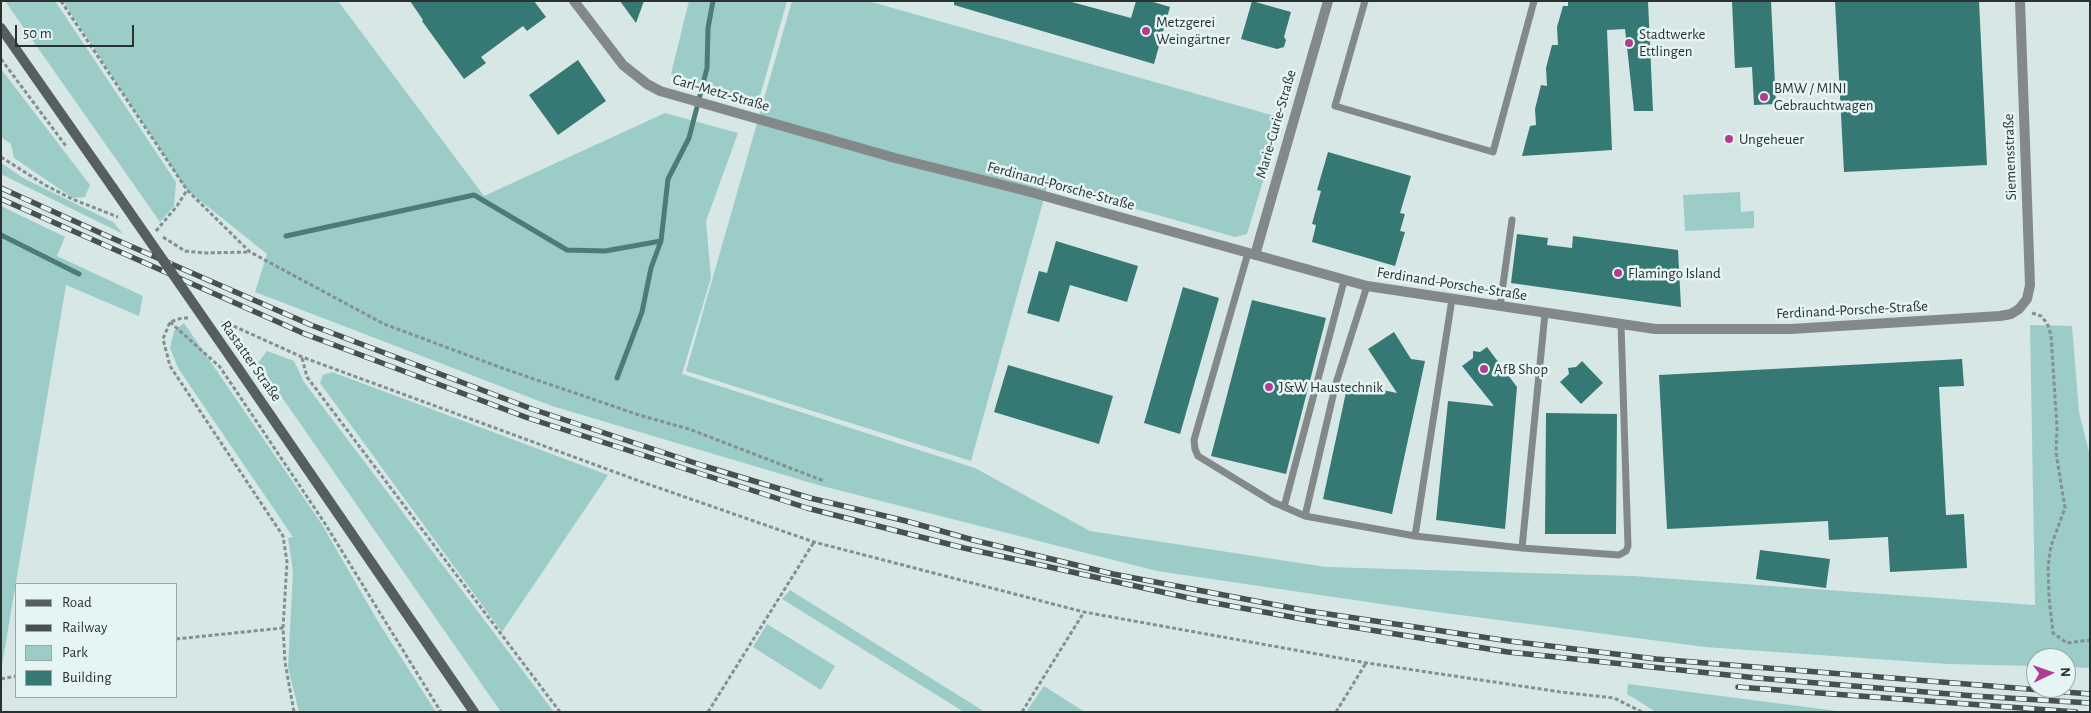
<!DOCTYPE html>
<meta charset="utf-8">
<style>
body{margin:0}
#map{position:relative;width:2091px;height:713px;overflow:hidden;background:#d7e7e6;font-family:"Alegreya Sans",sans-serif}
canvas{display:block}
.frame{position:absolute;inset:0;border:2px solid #2b3131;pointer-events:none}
.legend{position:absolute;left:15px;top:583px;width:162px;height:115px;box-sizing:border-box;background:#e4f5f3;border:1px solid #9aa7a5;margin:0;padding:6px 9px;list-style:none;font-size:15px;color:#2b3131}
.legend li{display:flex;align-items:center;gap:10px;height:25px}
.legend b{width:25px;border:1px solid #9aa7a5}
.north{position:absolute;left:2026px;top:648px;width:50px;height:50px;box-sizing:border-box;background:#e4f5f3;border:1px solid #9aa7a5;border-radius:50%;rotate:87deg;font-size:14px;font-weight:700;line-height:20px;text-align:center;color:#2b3131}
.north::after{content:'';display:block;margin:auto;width:18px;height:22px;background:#b13c94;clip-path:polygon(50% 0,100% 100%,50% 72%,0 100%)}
.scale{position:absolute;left:15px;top:25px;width:119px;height:22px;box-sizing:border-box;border:2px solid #2b3131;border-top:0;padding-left:6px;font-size:15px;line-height:18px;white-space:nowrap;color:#2b3131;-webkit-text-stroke:4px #e4f5f3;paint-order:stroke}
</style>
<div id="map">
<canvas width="2091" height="713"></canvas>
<div class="frame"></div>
<ul class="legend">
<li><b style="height:6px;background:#565f5e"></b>Road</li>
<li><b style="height:6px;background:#474f4f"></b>Railway</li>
<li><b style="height:14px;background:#9cccc8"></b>Park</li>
<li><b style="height:14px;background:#367874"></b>Building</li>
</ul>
<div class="north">N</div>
<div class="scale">50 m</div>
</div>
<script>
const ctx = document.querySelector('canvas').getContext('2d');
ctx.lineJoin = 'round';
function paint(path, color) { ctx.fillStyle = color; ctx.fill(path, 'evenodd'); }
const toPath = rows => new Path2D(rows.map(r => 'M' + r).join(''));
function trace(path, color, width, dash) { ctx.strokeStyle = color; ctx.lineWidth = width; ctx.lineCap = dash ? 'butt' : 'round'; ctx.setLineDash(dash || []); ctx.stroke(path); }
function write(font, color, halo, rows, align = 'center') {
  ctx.font = font + ' "Alegreya Sans",sans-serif'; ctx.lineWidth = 5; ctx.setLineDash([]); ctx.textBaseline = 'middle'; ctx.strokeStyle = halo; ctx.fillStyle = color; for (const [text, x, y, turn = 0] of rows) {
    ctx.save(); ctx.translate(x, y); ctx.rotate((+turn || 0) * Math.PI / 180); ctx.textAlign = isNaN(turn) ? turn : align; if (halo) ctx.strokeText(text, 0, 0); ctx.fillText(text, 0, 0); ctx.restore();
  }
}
paint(toPath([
 [5,1,55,1,176,182,174,206,160,222],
 [63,1,338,1,484,196,665,113,738,133,706,221,711,278,682,374,975,468,1090,531,1326,567,1633,576,2035,605,2030,325,2072,326,2079,412,2090,456,2090,668,2066,667,2066,658,2036,658,2036,666,1947,664,1705,647,1422,610,1157,571,818,485,552,406,255,292,267,254,187,190],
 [689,1,787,1,758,103,671,74],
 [792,1,868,1,1282,118,1247,234,1235,237,1048,184,971,461,686,371],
 [1,69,90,185,85,197,73,198,14,158,11,144,1,137],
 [1,163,25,179,113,222,123,234,1,174],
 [1740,192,1741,212,1754,211,1754,228,1685,231,1683,195],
 [1,206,65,237,57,256,143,296,139,316,66,285,1,671],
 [184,323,321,523,379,623,436,712,299,712,288,667,293,572,288,538,293,537,178,368,170,348,174,331],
 [267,351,294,361,304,382,554,712,501,712,258,363],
 [332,372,608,475,502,632,320,383,323,375],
 [790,590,985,712,964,712,782,599],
 [767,624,835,666,821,690,753,647],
 [1628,684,1845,712,1656,712,1627,694],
 [1044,686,1085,712,1026,712]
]), '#9cccc8');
trace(toPath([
 [1,235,79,274],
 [286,236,474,195,567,250,605,251,661,241],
 [617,378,642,312,651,268,661,241,668,179,689,138,707,68,708,28,713,1]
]), '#4d7c78', 5);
paint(toPath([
 [410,1,534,1,546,17,527,31,523,26,481,57,486,63,464,79,422,21,423,20],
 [620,1,644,1,636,23],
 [954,1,1068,1,1131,18,1136,1,1150,1,1170,7,1154,64,954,5],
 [1252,1,1291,12,1284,37,1286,40,1284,47,1277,49,1241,39],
 [1568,1,1648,1,1653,111,1634,111,1625,29,1607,30,1612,150,1522,156,1530,126,1536,125,1535,109,1541,85,1547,86,1546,68,1552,45,1558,45,1557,27,1563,6,1568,6],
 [1732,1,1771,1,1776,104,1754,105,1752,67,1735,68],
 [1835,1,1979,1,1987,165,1844,172],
 [578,60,606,101,558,135,529,95],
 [1328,152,1411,176,1400,213,1405,214,1400,231,1405,232,1395,266,1312,242,1316,225,1312,224,1321,191,1317,190],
 [1517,234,1548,238,1547,245,1572,248,1573,236,1678,250,1681,307,1511,283],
 [1056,241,1138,266,1127,302,1070,285,1059,322,1027,313,1039,271,1047,273],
 [1183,287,1219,298,1180,434,1144,423],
 [1252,300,1326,318,1286,474,1211,456],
 [1394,332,1411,359,1425,361,1392,514,1323,499,1348,383,1397,393,1368,349],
 [1487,347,1517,387,1505,529,1436,520,1448,401,1494,406,1462,366,1473,358,1473,351,1480,352],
 [1962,359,1964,386,1939,387,1946,515,1964,514,1967,568,1890,572,1888,537,1829,540,1828,521,1667,529,1659,375],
 [1582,361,1603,383,1581,404,1560,382,1569,374,1568,368,1576,367],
 [1008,365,1113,396,1099,444,994,412],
 [1546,413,1617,414,1616,534,1545,534],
 [1760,550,1830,559,1826,588,1756,579]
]), '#367874');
trace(toPath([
 [61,1,187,190,250,252,384,324,502,368,639,415,689,429,824,481],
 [1,59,66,146],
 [1,157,45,185,72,199,118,217],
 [156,231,177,206,187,190],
 [163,237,185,251,204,253,250,252],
 [2032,313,2041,316,2047,323,2051,335,2057,428,2056,453,2065,508,2051,546,2048,566,2049,597,2053,633,2067,643,2090,640],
 [188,318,182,318,170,322,163,339,170,366,283,536,287,562,283,628,285,662,294,712],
 [170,322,220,367,324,522,441,712],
 [221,323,229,324,302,357,642,482,814,542,1084,612,1367,663,1561,692,1614,698,1642,712],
 [302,358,307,377,560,712],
 [176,639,283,628],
 [1,679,16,676],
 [708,712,814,542],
 [1022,712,1084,612],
 [1336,712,1366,663]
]), '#848f8f', 3, [4, 2.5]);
trace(toPath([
 [1365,1,1335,106,1493,152,1534,1],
 [1248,253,1194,440,1195,449,1198,456,1273,502,1305,516],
 [1367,286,1336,383,1305,516,1415,536,1452,299],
 [1500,306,1512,220],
 [1284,507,1344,281],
 [1415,536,1522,548,1545,313],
 [1522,548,1619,555,1626,551,1628,546,1621,324]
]), '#838989', 7);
trace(toPath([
 [574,1,623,65,647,84,660,91,895,158,1023,190,1367,286,1655,329,1791,329,2000,316,2011,314,2019,309,2027,299,2030,285,2020,1],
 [1255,255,1328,1]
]), '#838989', 10);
trace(toPath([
 [1,28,113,188],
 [238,368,474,712]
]), '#565f5e', 10);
const rail = toPath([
 [1,188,105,235,311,325,532,409,704,466,810,498,906,521,973,540,1113,574,1308,611,1509,641,1656,659,2090,694],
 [1,199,305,334,528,418,807,508,964,548,1198,600,1308,620,1508,652,1757,678,1974,696,2090,703],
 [1738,687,2076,712]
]);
trace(rail, '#474f4f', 5.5);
trace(rail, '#e4f5f3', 4, [11]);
trace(toPath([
 [113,188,238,368]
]), '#565f5e', 10);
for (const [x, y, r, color] of [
 [1146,31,5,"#b13c94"],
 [1629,43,5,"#b13c94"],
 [1764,97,5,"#b13c94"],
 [1729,139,5,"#b13c94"],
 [1618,273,5,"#b13c94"],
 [1484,369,5,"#b13c94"],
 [1269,387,5,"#b13c94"]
]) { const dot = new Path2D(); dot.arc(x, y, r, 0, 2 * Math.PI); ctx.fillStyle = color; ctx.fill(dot); trace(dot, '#e4f5f3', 2); }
write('15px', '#2b3131', '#e4f5f3', [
 ["Metzgerei",1156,22],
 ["Weingärtner",1156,39],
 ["Stadtwerke",1639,34],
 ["Ettlingen",1639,51],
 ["BMW / MINI",1774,88],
 ["Gebrauchtwagen",1774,105],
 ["Ungeheuer",1739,139],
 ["Flamingo Island",1628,273],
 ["AfB Shop",1494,369],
 ["J&W Haustechnik",1279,387]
], 'left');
write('15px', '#2b3131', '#e4f5f3', [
 ["Carl-Metz-Straße",721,93,16],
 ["Marie-Curie-Straße",1276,124,-74],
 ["Siemensstraße",2010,157,-92],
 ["Ferdinand-Porsche-Straße",1061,186,15],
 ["Ferdinand-Porsche-Straße",1452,284,9],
 ["Ferdinand-Porsche-Straße",1852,310,-3],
 ["Rastatter Straße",251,361,55]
]);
</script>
